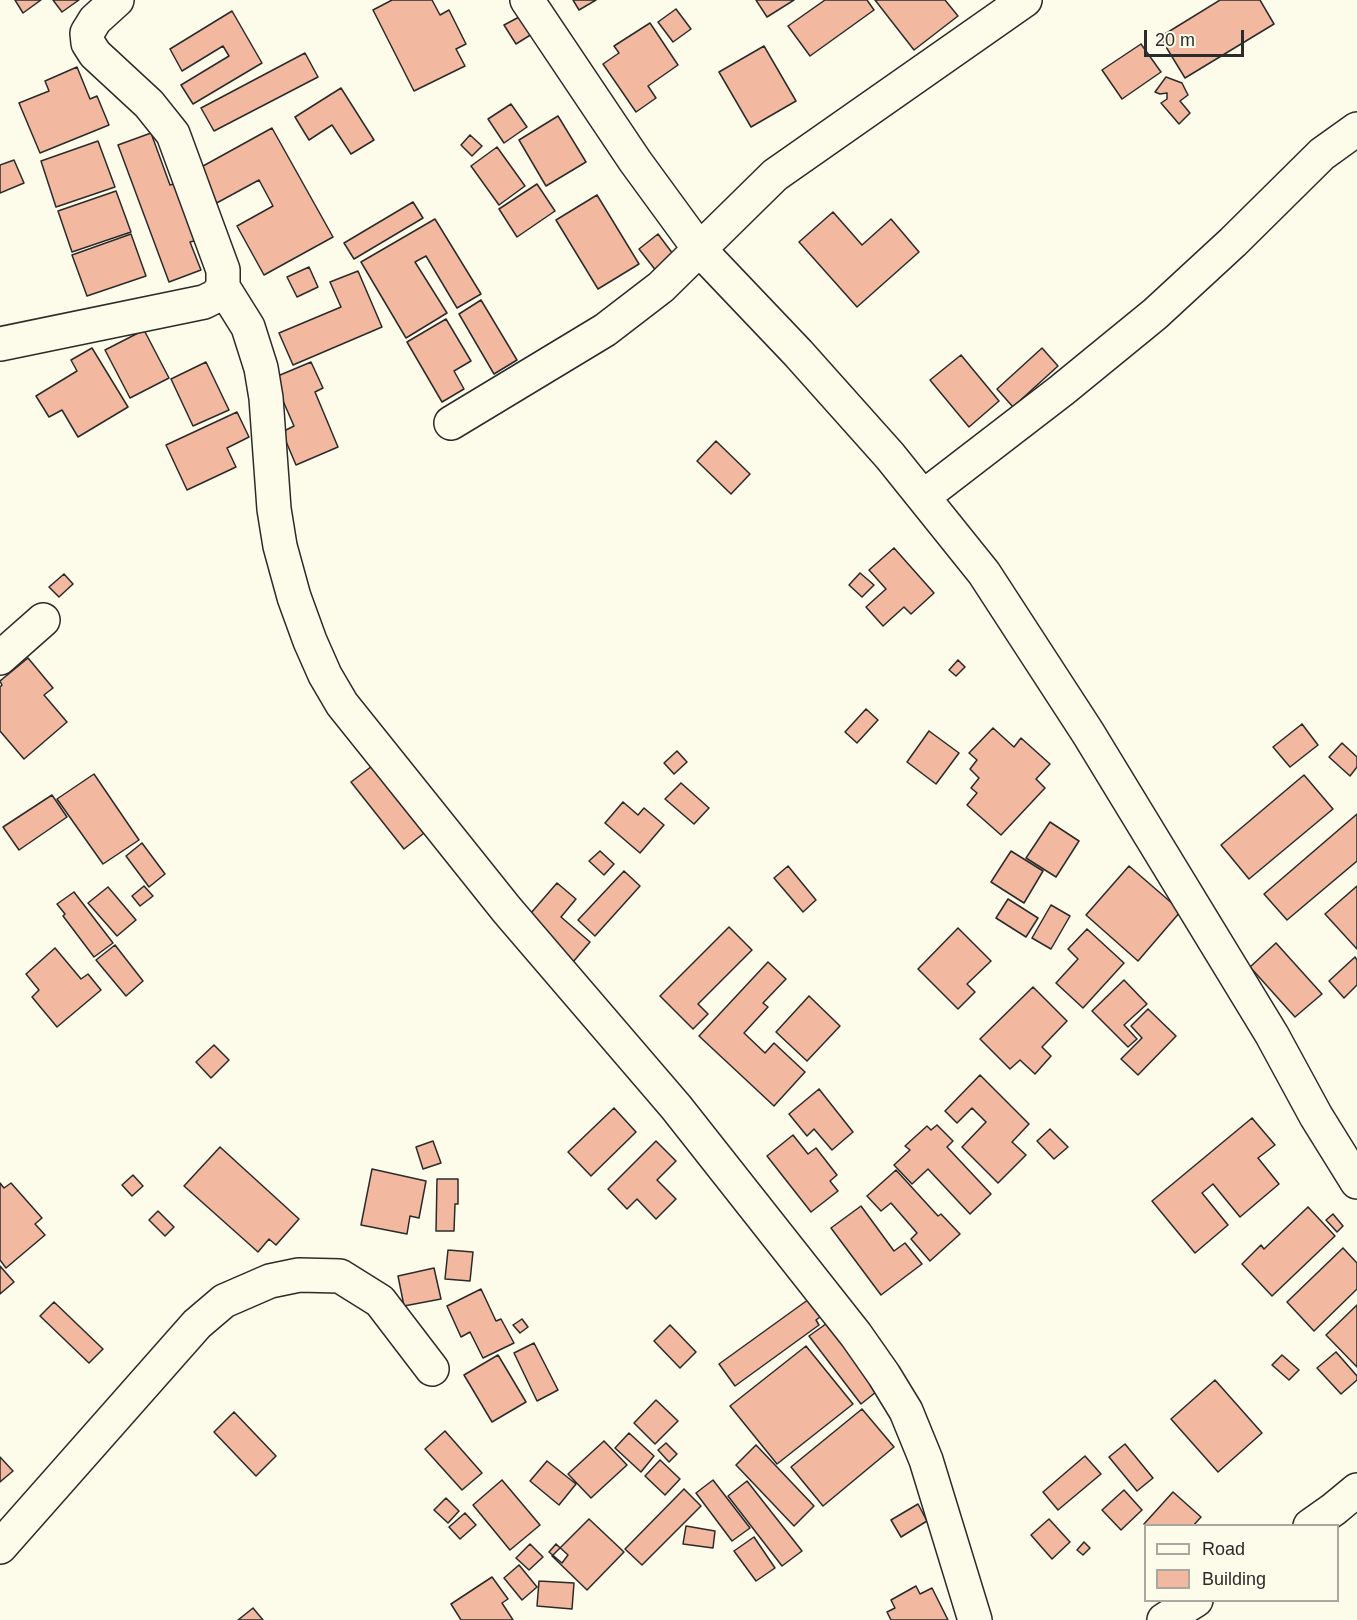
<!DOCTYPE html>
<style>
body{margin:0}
#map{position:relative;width:1357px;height:1620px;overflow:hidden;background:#fdfbea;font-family:Arial,sans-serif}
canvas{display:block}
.legend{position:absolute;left:1144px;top:1524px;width:195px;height:78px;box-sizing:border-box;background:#fdfbea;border:2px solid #a9a89e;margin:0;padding:8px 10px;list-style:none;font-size:18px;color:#2b2b2b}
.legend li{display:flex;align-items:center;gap:12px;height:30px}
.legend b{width:30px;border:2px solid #a9a89e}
.scale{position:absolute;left:1144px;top:30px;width:100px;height:27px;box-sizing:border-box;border:3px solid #2b2b2b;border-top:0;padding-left:8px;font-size:18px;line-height:21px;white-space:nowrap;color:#2b2b2b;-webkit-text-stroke:4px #fdfbea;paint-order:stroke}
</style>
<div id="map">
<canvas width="1357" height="1620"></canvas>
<ul class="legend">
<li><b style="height:8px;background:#fdfbea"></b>Road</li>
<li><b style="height:16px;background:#f2b8a0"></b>Building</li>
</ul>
<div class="scale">20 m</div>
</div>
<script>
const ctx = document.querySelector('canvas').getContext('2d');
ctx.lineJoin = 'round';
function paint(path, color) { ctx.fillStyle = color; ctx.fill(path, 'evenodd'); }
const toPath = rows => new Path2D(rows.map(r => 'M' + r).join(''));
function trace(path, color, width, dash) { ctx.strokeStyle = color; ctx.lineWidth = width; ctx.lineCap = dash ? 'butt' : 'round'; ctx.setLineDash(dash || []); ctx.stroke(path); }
const building = toPath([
 [15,0,41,0,23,13,15,0],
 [53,0,79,0,62,12,53,0],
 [392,0,432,0,440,15,449,10,466,44,456,49,465,66,414,91,373,10,392,0],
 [573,0,596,0,579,10,573,0],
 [756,0,794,0,767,17,756,0],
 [825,0,867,0,874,10,810,56,788,26,825,0],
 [875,0,945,0,958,16,914,50,875,0],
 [1220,0,1260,0,1274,24,1185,78,1160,37,1220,0],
 [676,9,691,29,673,42,658,22,676,9],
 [232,11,262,63,193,104,181,85,229,56,223,46,182,71,170,49,232,11],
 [521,16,532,34,516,44,504,25,521,16],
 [650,23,678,65,648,86,656,98,636,112,603,64,619,53,614,46,650,23],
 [1141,44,1161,72,1122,99,1102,70,1141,44],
 [764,46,796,101,751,127,719,72,764,46],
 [305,53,318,77,214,131,201,108,305,53],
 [77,67,90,99,97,96,109,125,40,153,19,103,49,91,45,81,77,67],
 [1166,77,1182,83,1188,95,1180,101,1190,113,1179,124,1161,103,1167,99,1167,93,1160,94,1155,92,1166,77],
 [341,88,374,140,351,154,332,125,309,140,295,117,341,88],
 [511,104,527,127,504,143,488,119,511,104],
 [558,116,586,162,546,186,519,140,558,116],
 [272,128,333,237,264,275,237,226,273,206,259,180,213,205,194,171,272,128],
 [151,133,170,185,177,183,198,240,190,242,201,270,169,282,118,145,151,133],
 [470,135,482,146,472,156,461,145,470,135],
 [98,141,115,187,56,207,41,161,98,141],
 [497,147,525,186,499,205,471,166,497,147],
 [14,160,24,183,0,193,0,165,14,160],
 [537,184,555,211,517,237,499,209,537,184],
 [116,191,131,232,72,252,58,211,116,191],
 [597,195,639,264,598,289,556,220,597,195],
 [413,202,423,218,354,259,344,243,413,202],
 [833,212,862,245,891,219,919,252,857,307,799,242,833,212],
 [435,219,481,294,457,308,426,256,415,262,447,313,406,338,361,262,435,219],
 [131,234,146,276,87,296,72,255,131,234],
 [658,234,676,258,657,272,639,249,658,234],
 [309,267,318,287,297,297,287,277,309,267],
 [358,271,382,327,293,365,279,333,341,307,330,282,358,271],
 [481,300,517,360,494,374,459,314,481,300],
 [446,319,471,361,454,371,464,389,442,402,407,342,446,319],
 [144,330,169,378,130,398,105,350,144,330],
 [92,348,128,407,78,437,62,410,49,417,36,396,77,371,71,360,92,348],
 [1042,348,1058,366,1013,407,997,389,1042,348],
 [961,355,999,401,969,427,930,380,961,355],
 [206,362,229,410,193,426,171,379,206,362],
 [311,362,323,388,315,392,338,447,296,465,282,432,294,426,273,378,311,362],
 [237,412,249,437,227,448,236,467,187,490,166,445,237,412],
 [716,441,750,474,731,494,697,461,716,441],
 [894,548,934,593,911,614,904,607,883,626,866,607,886,589,869,570,894,548],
 [860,573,874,585,862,597,849,585,860,573],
 [64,574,73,584,59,597,49,587,64,574],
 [28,658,53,688,44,695,67,722,24,759,0,731,0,687,2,685,0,681,28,658],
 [958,660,965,667,956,676,949,670,958,660],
 [866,709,878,720,857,743,845,732,866,709],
 [1302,724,1318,745,1290,767,1273,747,1302,724],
 [993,728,1014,747,1021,738,1050,764,1036,779,1045,788,1001,835,967,805,977,793,971,788,979,778,970,769,977,760,969,753,993,728],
 [929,731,959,753,936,784,907,762,929,731],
 [1342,743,1357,757,1357,767,1350,776,1329,757,1342,743],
 [677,751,687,762,674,774,664,763,677,751],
 [376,763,429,829,404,849,351,782,376,763],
 [94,774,139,840,103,864,57,799,94,774],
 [1304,775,1333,809,1249,879,1221,845,1304,775],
 [681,783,709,808,694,824,665,799,681,783],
 [52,795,67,817,19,850,3,827,52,795],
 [623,802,638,815,644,808,664,825,640,853,605,823,623,802],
 [1357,814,1357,861,1287,920,1264,894,1357,814],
 [1050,822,1079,841,1056,877,1026,858,1050,822],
 [142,843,165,874,149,887,126,856,142,843],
 [600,851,614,864,604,875,589,861,600,851],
 [1011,851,1043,871,1024,903,991,882,1011,851],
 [788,866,816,900,803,912,774,878,788,866],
 [1129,866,1181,911,1138,961,1086,915,1129,866],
 [624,871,640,886,595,936,578,920,624,871],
 [557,883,576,899,561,917,590,942,573,962,524,921,557,883],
 [144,886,153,896,140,906,132,896,144,886],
 [1357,886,1357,949,1325,914,1357,886],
 [108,887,136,920,117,936,88,903,108,887],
 [74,892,113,943,94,957,63,916,65,914,57,904,74,892],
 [1008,899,1038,918,1026,937,996,918,1008,899],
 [1051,905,1070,916,1051,949,1032,938,1051,905],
 [729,927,752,950,698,1004,708,1014,693,1029,660,996,729,927],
 [958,928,991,961,967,984,975,992,958,1009,918,969,958,928],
 [1087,929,1124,963,1083,1008,1056,983,1078,959,1068,949,1087,929],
 [1276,943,1322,994,1295,1017,1250,967,1276,943],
 [115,945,143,981,126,996,96,960,115,945],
 [55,948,81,979,88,974,101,990,57,1027,32,997,39,990,26,974,55,948],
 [1355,957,1357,960,1357,985,1344,998,1329,981,1355,957],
 [768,962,786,979,763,1003,768,1007,744,1033,765,1053,774,1043,805,1072,774,1106,699,1036,768,962],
 [1124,980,1147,1004,1124,1025,1137,1039,1128,1047,1092,1011,1124,980],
 [1033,987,1067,1021,1042,1047,1051,1056,1035,1074,1020,1060,1010,1069,980,1039,1033,987],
 [809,996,840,1026,807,1061,776,1032,809,996],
 [1148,1009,1176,1036,1138,1075,1121,1059,1142,1038,1131,1026,1148,1009],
 [214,1045,229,1060,211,1078,196,1062,214,1045],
 [980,1075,1029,1124,1012,1142,1026,1155,998,1183,962,1147,986,1122,972,1108,957,1123,945,1111,980,1075],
 [819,1089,853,1132,832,1150,814,1129,807,1136,789,1114,819,1089],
 [614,1108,636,1132,591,1176,568,1152,614,1108],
 [1252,1118,1275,1145,1258,1158,1279,1184,1240,1217,1213,1184,1202,1193,1228,1225,1195,1253,1152,1201,1252,1118],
 [937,1125,953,1141,947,1147,991,1194,970,1214,928,1169,912,1184,894,1165,910,1150,905,1146,927,1126,931,1130,937,1125],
 [1050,1129,1068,1147,1054,1159,1037,1141,1050,1129],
 [793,1135,808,1154,816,1148,837,1175,830,1181,838,1191,811,1212,767,1156,793,1135],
 [433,1141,441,1163,423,1169,416,1147,433,1141],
 [656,1141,676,1161,657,1180,676,1199,656,1219,637,1199,627,1209,608,1189,656,1141],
 [220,1147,299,1219,276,1245,269,1239,258,1252,184,1186,220,1147],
 [372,1169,426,1181,419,1218,410,1216,407,1234,361,1225,372,1169],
 [896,1170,938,1216,941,1214,960,1234,930,1261,911,1239,917,1233,891,1203,881,1211,867,1196,896,1170],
 [133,1175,143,1186,132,1196,122,1185,133,1175],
 [437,1179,458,1179,458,1204,455,1204,454,1231,436,1231,437,1179],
 [0,1183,4,1188,11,1183,42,1218,35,1224,45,1235,6,1268,0,1260,0,1183],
 [861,1206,894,1251,905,1243,922,1264,881,1295,831,1228,861,1206],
 [1308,1207,1335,1236,1272,1296,1242,1264,1261,1245,1264,1249,1308,1207],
 [158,1211,174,1227,165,1236,149,1220,158,1211],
 [1333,1214,1343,1226,1337,1232,1326,1220,1333,1214],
 [1343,1248,1357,1263,1357,1289,1314,1331,1287,1302,1343,1248],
 [448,1250,473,1252,470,1281,445,1279,448,1250],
 [0,1266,14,1282,0,1294,0,1266],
 [434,1268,441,1299,404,1306,398,1276,434,1268],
 [481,1289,496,1321,501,1319,514,1343,483,1358,470,1332,461,1337,447,1306,481,1289],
 [816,1294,828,1311,816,1320,819,1325,735,1386,719,1364,816,1294],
 [54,1302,103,1349,89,1363,40,1316,54,1302],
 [1357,1305,1357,1367,1326,1335,1357,1305],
 [522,1319,528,1327,520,1333,513,1325,522,1319],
 [830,1321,881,1388,861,1404,809,1336,830,1321],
 [670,1325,696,1352,680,1368,654,1341,670,1325],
 [534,1343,558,1390,537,1401,514,1353,534,1343],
 [806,1346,853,1404,777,1464,730,1406,806,1346],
 [1336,1352,1357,1376,1357,1380,1341,1394,1317,1368,1336,1352],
 [498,1355,526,1402,492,1422,464,1375,498,1355],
 [1282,1355,1299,1370,1289,1380,1272,1365,1282,1355],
 [1215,1380,1262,1433,1218,1472,1171,1419,1215,1380],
 [656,1400,678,1421,655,1444,634,1423,656,1400],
 [862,1409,894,1447,823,1506,791,1467,862,1409],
 [234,1412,276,1456,256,1476,214,1432,234,1412],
 [445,1431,482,1473,462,1490,425,1449,445,1431],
 [629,1433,654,1456,641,1472,615,1448,629,1433],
 [604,1441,627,1465,591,1498,568,1474,604,1441],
 [666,1443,677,1454,669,1462,658,1450,666,1443],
 [1125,1444,1153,1478,1137,1491,1109,1457,1125,1444],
 [756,1445,814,1506,794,1526,736,1465,756,1445],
 [1085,1456,1101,1474,1058,1510,1043,1492,1085,1456],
 [0,1457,13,1471,0,1482,0,1457],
 [660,1460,680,1479,665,1495,645,1476,660,1460],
 [547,1461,576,1484,559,1505,530,1481,547,1461],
 [502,1480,540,1525,510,1550,473,1505,502,1480],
 [713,1480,750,1528,732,1541,696,1493,713,1480],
 [747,1481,802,1551,782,1566,728,1496,747,1481],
 [684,1489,701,1506,642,1565,625,1549,684,1489],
 [1124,1490,1142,1510,1121,1530,1102,1510,1124,1490],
 [1173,1492,1201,1517,1193,1526,1146,1526,1144,1524,1173,1492],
 [446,1498,459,1511,448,1523,434,1510,446,1498],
 [918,1504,927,1521,901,1537,891,1520,918,1504],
 [465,1513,476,1525,460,1539,449,1527,465,1513],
 [589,1519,624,1552,587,1590,552,1556,589,1519],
 [1049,1519,1070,1542,1052,1559,1031,1535,1049,1519],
 [686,1526,715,1531,713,1548,683,1544,686,1526],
 [754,1537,775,1568,756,1581,734,1551,754,1537],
 [1084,1542,1090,1548,1083,1555,1077,1550,1084,1542],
 [530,1544,543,1557,529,1570,516,1558,530,1544],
 [556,1544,568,1555,562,1563,549,1552,556,1544],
 [519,1565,537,1587,522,1600,504,1578,519,1565],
 [492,1577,508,1599,502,1603,513,1620,461,1620,451,1604,492,1577],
 [539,1581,574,1583,572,1609,537,1606,539,1581],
 [916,1586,920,1594,932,1588,948,1620,891,1620,887,1612,895,1608,891,1600,916,1586],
 [253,1608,263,1620,238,1620,253,1608]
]);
paint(building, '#f2b8a0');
trace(building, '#2b2b2b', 1.5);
const minor = toPath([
 [527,0,635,161,700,250,798,353,890,456,984,573,1088,733,1272,1035,1316,1116,1357,1182],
 [223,287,248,327,261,368,266,398,274,509,280,546,294,597,310,641,325,675,342,704,439,825,507,910,676,1107,856,1335,884,1375,906,1411,926,1460,975,1620],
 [0,344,204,302,216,296,223,287,223,270,173,134,149,104,95,54,88,43,87,33,95,20,117,0],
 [451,423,605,330,661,287,775,175,1025,0],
 [923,497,1062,390,1155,314,1233,242,1322,154,1357,129],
 [0,658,43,620],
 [1310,1526,1334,1509,1357,1490],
 [0,1547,197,1324,224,1301,270,1281,299,1275,340,1276,380,1301,432,1369],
 [1164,1620,1196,1600]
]);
trace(minor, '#2b2b2b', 36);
trace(minor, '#fdfbea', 33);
</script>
